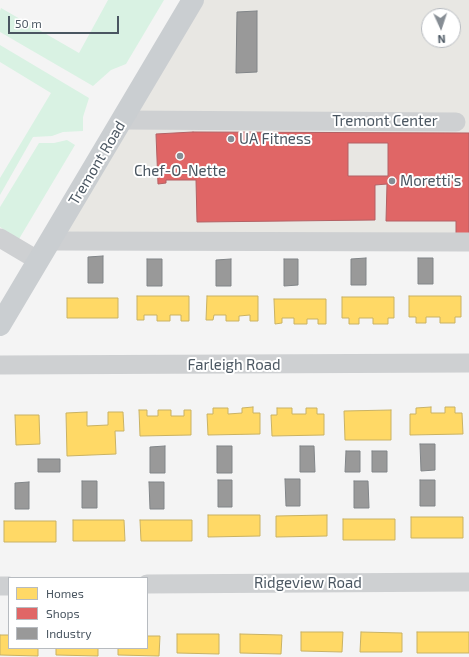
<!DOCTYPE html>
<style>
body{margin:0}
#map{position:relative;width:469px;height:657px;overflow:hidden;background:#f4f4f4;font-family:"Exo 2",sans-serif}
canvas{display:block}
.legend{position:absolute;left:8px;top:577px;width:140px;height:72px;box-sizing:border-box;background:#fff;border:1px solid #b7bbc0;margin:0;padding:5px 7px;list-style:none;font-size:12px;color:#4a5661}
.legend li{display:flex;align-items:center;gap:8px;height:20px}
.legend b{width:20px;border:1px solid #b7bbc0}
.north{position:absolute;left:421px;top:8px;width:40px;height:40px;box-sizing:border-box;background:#fff;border:1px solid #b7bbc0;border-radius:50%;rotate:177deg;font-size:11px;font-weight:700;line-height:16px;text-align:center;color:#4a5661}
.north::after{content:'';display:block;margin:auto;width:14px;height:18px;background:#868d94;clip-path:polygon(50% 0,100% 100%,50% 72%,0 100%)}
.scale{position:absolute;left:8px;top:16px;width:111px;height:18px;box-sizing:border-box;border:2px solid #4a5661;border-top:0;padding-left:5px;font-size:12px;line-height:14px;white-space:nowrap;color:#4a5661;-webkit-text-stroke:3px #fff;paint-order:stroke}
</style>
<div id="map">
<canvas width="469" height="657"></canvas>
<ul class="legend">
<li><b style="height:11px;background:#ffd966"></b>Homes</li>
<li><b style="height:11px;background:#e06666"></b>Shops</li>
<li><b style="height:11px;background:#999"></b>Industry</li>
</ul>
<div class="north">N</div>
<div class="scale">50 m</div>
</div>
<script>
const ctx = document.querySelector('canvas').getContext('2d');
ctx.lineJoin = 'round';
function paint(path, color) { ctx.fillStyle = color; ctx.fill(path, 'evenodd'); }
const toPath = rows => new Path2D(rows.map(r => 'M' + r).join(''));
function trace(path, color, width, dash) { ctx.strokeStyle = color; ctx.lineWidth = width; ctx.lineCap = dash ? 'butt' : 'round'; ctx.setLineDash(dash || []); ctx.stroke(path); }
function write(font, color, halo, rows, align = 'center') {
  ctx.font = font + ' "Exo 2",sans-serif'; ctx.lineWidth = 4; ctx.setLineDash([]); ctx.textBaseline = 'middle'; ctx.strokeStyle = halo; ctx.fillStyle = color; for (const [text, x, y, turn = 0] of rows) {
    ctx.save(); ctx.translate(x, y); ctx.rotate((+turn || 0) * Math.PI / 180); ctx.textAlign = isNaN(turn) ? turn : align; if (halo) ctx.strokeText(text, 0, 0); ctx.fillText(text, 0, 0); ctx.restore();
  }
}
paint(toPath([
 [194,0,469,0,469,242,51,241],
 [429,16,453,16,453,40,429,40]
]), '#e8e7e3');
paint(toPath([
 [108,0,164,0,126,64,111,70,93,86,0,32,0,11,1,8,79,53],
 [0,45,89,98,83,117,83,131,63,132,52,136,33,137,0,195,0,178,51,93,0,62],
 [67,140,75,145,19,239,0,227,0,207,39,143,54,143]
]), '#d9f2e3');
const homes = toPath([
 [137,296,189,296,189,321,181,321,181,315,170,315,170,321,157,321,157,315,144,315,144,320,137,320,137,296],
 [207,296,258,296,258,321,250,321,250,315,239,316,239,321,226,321,226,315,214,315,213,320,206,320,207,296],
 [409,296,461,296,461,317,455,317,455,323,440,323,440,317,426,317,426,323,416,323,416,317,409,317,409,296],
 [342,297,394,297,394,318,388,318,388,324,373,324,373,318,359,318,359,324,349,324,349,318,342,318,342,297],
 [67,298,118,298,118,318,67,318,67,298],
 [274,299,326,299,326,324,318,324,318,319,307,319,307,324,294,324,294,318,282,318,282,323,275,324,274,299],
 [253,407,253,413,260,413,260,434,208,435,207,414,213,414,213,408,228,408,228,414,242,413,242,408,253,407],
 [431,407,431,413,445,413,445,407,455,407,455,413,462,413,463,434,410,435,410,414,416,414,416,408,431,407],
 [277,408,292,408,292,414,306,414,306,408,317,408,317,414,324,414,324,435,272,436,271,415,277,415,277,408],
 [139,410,147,410,147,416,158,416,158,410,171,410,171,416,184,416,184,410,191,410,191,435,140,436,139,410],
 [391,410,391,440,345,440,344,411,391,410],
 [87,412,87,426,108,425,108,412,123,412,124,431,115,431,116,454,67,456,66,413,87,412],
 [15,415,39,415,40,444,16,445,15,415],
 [208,515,260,515,260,536,208,537,208,515],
 [327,515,327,536,276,537,276,516,327,515],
 [411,517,463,517,463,538,411,538,411,517],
 [343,519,395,519,395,540,343,540,343,519],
 [73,520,124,520,125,541,73,541,73,520],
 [140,520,192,520,192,541,141,541,140,520],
 [4,521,56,521,56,542,4,542,4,521],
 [301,632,343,632,342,652,301,651,301,632],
 [361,632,402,633,402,652,360,652,361,632],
 [417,632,469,632,469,653,417,653,417,632],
 [177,634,219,634,219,654,177,653,177,634],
 [240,634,282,635,281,654,240,653,240,634],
 [0,635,9,635,9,648,38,648,38,656,0,655,0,635],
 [147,636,160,636,159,656,118,655,118,648,147,648,147,636],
 [56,648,98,648,98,656,56,655,56,648]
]);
paint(homes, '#ffd966');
trace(homes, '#c9b264', 1);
const shops = toPath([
 [193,132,469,133,469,241,456,241,456,221,386,221,387,184,375,185,375,220,197,222,196,180,166,180,166,183,158,184,156,134,193,132],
 [348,143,388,143,388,176,348,176,348,143]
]);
paint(shops, '#e06666');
trace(shops, '#b36164', 1);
const industry = toPath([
 [257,11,257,72,236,73,237,12,257,11],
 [103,256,103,283,88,283,88,257,103,256],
 [366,258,366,285,351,285,351,259,366,258],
 [418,258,433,258,433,284,418,284,418,258],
 [147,259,162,259,162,286,147,286,147,259],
 [231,259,231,286,216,286,216,260,231,259],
 [284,259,298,259,298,285,284,286,284,259],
 [420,444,435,444,435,470,421,471,420,444],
 [165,446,165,473,150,473,150,447,165,446],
 [217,446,232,446,232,473,217,473,217,446],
 [300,446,314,446,315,472,300,472,300,446],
 [346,451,360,451,360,472,345,472,346,451],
 [372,451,387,451,387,472,372,472,372,451],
 [38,459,60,459,60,472,38,472,38,459],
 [285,479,300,479,300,506,286,506,285,479],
 [218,480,232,480,232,507,218,507,218,480],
 [420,480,435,480,435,506,420,506,420,480],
 [82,481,97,481,97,508,82,508,82,481],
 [354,481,368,481,369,508,354,508,354,481],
 [29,482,29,509,15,509,15,483,29,482],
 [149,482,164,482,164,509,150,509,149,482]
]);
paint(industry, '#999');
trace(industry, '#818588', 1);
trace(toPath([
 [123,120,456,122],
 [0,238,39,261],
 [51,241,469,242],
 [0,365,469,363],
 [147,584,469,582],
 [0,586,9,586]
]), '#ced0d2', 19);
trace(toPath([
 [0,325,193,0]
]), '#caced1', 22);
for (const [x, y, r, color] of [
 [231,139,4,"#868d94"],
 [180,156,4,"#868d94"],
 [392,181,4,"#868d94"]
]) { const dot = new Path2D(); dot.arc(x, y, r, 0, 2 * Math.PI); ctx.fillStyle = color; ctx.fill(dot); trace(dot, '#fff', 1.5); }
write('15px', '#4a5661', '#fff', [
 ["Tremont Center",385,121],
 ["Tremont Road",97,163,-59],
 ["Farleigh Road",234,365],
 ["Ridgeview Road",308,583]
]);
write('15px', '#4a5661', '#fff', [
 ["UA Fitness",239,139],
 ["Chef-O-Nette",180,171,"center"],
 ["Moretti's",400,181]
], 'left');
</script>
